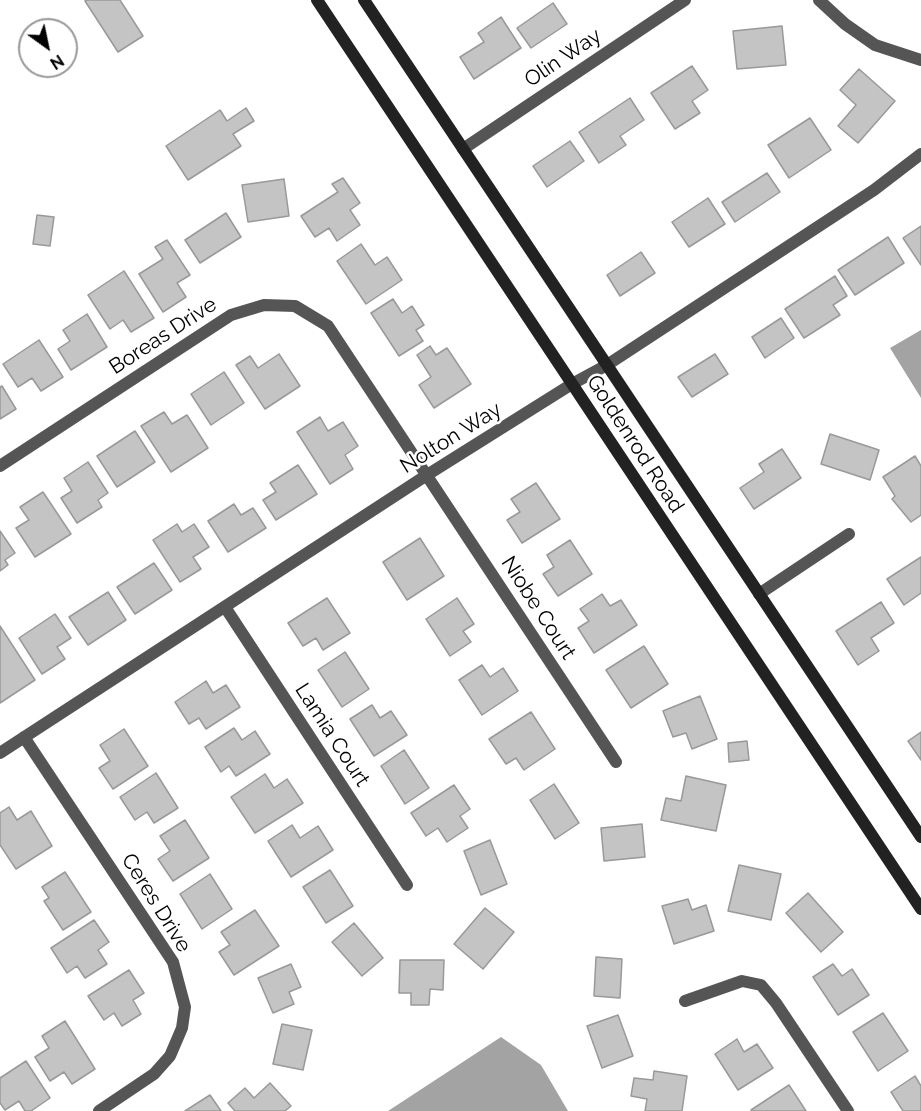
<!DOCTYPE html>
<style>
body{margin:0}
#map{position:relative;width:921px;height:1111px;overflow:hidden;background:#fff;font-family:Raleway,sans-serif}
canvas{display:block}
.north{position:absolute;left:18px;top:18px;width:60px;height:60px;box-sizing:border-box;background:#fff;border:2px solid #999;border-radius:50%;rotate:147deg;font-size:16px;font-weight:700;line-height:24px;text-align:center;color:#000}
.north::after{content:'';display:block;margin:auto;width:21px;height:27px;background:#000;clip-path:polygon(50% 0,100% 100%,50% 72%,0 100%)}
</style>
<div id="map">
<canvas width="921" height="1111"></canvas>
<div class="north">N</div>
</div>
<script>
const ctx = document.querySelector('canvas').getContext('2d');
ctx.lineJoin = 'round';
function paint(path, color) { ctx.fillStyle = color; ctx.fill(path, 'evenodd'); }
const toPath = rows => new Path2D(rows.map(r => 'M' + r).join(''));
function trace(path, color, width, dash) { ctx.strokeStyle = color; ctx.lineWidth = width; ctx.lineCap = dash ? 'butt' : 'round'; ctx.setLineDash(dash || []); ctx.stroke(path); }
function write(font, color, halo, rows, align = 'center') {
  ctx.font = font + ' Raleway,sans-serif'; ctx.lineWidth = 5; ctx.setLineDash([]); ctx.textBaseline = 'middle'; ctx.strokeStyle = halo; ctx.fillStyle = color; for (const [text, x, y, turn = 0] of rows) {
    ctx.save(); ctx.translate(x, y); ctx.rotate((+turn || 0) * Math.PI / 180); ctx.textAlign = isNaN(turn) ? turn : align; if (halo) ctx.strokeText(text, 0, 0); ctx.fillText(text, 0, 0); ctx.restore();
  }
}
paint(toPath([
 [921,330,921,398,890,348],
 [501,1037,541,1065,568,1111,388,1111]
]), '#a3a3a3');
const building = toPath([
 [87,0,120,0,143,36,118,52,85,1,87,0],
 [553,3,567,24,531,48,517,28,553,3],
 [501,17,521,48,474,79,460,57,484,42,478,33,501,17],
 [782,26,786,65,737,69,733,31,782,26],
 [692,66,708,90,692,101,700,113,675,129,651,93,692,66],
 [859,69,895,101,858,143,838,126,856,105,840,90,859,69],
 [630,98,644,120,620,136,626,145,599,163,579,132,630,98],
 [246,108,254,121,233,134,241,146,188,180,166,146,220,110,227,121,246,108],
 [810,118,831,150,789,178,768,145,810,118],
 [570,141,584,161,547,187,533,166,570,141],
 [767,173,780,192,735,222,722,202,767,173],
 [343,178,360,203,350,210,360,225,337,241,329,228,315,237,301,216,338,192,332,184,343,178],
 [284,179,289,216,248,222,242,185,284,179],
 [708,198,725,224,689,247,672,222,708,198],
 [226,213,241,237,200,263,185,240,226,213],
 [37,215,54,217,50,246,33,244,37,215],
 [921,226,921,265,903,238,921,226],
 [888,237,904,263,855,295,838,270,888,237],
 [167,240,190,275,177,283,186,297,163,312,139,274,163,259,155,247,167,240],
 [361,244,375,265,387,257,402,280,366,304,337,261,361,244],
 [641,252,655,273,620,296,607,275,641,252],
 [124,271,154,318,131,332,123,320,110,329,88,295,124,271],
 [835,276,847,296,833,305,840,315,804,338,785,309,835,276],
 [393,299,402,313,412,306,424,325,416,330,423,341,399,356,371,313,393,299],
 [87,314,107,347,71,370,58,349,70,341,63,330,87,314],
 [781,318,794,338,765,358,752,337,781,318],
 [39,340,63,377,41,391,32,378,18,387,3,364,39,340],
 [430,346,436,355,447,348,471,384,434,408,419,385,431,377,417,355,430,346],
 [279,354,300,386,265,409,236,365,250,356,258,368,279,354],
 [715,354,728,374,692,397,678,377,715,354],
 [224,372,244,403,211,425,191,394,224,372],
 [2,386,16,409,0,419,0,387,2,386],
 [164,412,172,424,187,415,208,448,171,472,141,426,164,412],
 [320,417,328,431,343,422,358,446,345,455,353,469,330,484,297,432,320,417],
 [135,431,155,462,117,487,97,456,135,431],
 [830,434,879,450,870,480,821,464,830,434],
 [782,449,801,478,754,509,740,488,764,472,759,464,782,449],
 [915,456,921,466,921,515,911,522,892,499,895,496,883,477,915,456],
 [88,462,108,493,98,500,102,507,77,523,61,498,72,491,64,478,88,462],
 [298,465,317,494,276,520,263,500,276,492,270,483,298,465],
 [536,483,560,519,522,543,507,520,520,512,511,499,536,483],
 [43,492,71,534,35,557,16,528,29,520,20,507,43,492],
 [234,504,241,515,253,508,266,528,228,552,208,521,234,504],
 [177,524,182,532,194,524,209,547,193,557,201,569,180,582,153,540,177,524],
 [0,531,15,553,5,560,8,565,0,571,0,531],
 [420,538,444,576,407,600,383,562,420,538],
 [570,540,592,574,558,596,543,574,554,567,547,555,570,540],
 [921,557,921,593,904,605,887,579,921,557],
 [154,563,172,590,135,614,117,587,154,563],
 [108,592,126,620,88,645,69,617,108,592],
 [602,594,610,606,621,600,637,625,594,653,578,628,589,621,580,609,602,594],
 [327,598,350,633,323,650,316,638,303,646,288,623,327,598],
 [457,598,474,624,463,631,471,642,450,656,426,619,457,598],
 [881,602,894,623,871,638,879,651,858,665,836,631,881,602],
 [55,614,71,638,57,647,65,659,42,674,19,638,55,614],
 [0,626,35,680,0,703,0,626],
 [644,646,668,684,631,708,606,670,644,646],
 [345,652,369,689,342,707,318,670,345,652],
 [482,665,490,677,503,668,518,691,482,715,459,680,482,665],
 [206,681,213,693,226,685,240,707,206,729,199,718,189,724,175,702,206,681],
 [700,696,717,739,692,749,686,733,673,737,663,711,700,696],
 [372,705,380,718,391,711,407,735,374,756,350,719,372,705],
 [531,712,555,749,524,770,516,758,506,764,489,739,531,712],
 [234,728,242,740,255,731,270,754,236,776,229,766,221,772,205,747,234,728],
 [124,729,148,766,113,789,99,768,110,761,100,745,124,729],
 [921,732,921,760,908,741,921,732],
 [747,741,749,760,729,762,728,743,747,741],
 [404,750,429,788,405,804,381,766,404,750],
 [156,773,178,808,154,823,147,812,135,820,120,797,156,773],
 [265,774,274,788,287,779,303,803,255,833,231,797,265,774],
 [686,776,726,785,716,831,661,820,666,798,681,801,686,776],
 [554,784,579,823,555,839,530,800,554,784],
 [454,785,470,809,460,816,468,828,447,842,438,828,426,836,411,813,454,785],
 [9,807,17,820,31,811,52,846,16,869,0,845,0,813,9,807],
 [185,820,209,858,173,881,158,859,170,851,160,836,185,820],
 [642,824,645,857,604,861,601,828,642,824],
 [292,825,300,838,318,826,333,850,291,877,268,841,292,825],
 [490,840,507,884,481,895,464,851,490,840],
 [739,865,781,874,771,920,728,911,739,865],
 [330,870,353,906,326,923,303,887,330,870],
 [65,872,91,912,63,930,44,901,49,898,42,887,65,872],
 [210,874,232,909,202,929,180,894,210,874],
 [808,893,843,932,821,952,786,913,808,893],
 [688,899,692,910,706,905,714,931,674,944,662,906,688,899],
 [485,908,514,932,483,969,454,944,485,908],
 [255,910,279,946,234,975,219,952,230,945,221,932,255,910],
 [94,920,109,942,98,950,107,964,85,978,77,966,67,973,51,948,94,920],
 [354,923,383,958,362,976,332,942,354,923],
 [596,957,622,959,620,998,594,996,596,957],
 [400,960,444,960,443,990,430,989,429,1005,411,1005,411,993,399,993,400,960],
 [291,964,301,987,289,992,294,1004,273,1013,258,978,291,964],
 [833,964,842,976,852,969,869,995,838,1015,813,977,833,964],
 [129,970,144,993,133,1000,141,1014,122,1026,114,1013,104,1020,88,996,129,970],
 [883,1013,908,1051,878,1071,853,1032,883,1013],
 [618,1015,633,1056,602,1068,587,1026,618,1015],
 [65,1021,95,1069,72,1084,64,1072,50,1081,35,1057,49,1048,42,1036,65,1021],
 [282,1024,312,1030,303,1070,273,1064,282,1024],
 [737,1039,744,1052,757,1044,773,1068,738,1090,715,1054,737,1039],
 [26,1061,50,1098,31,1111,25,1111,19,1101,5,1110,0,1103,0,1078,26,1061],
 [654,1071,687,1076,682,1111,645,1111,647,1099,631,1096,634,1078,653,1080,654,1071],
 [915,1076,921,1086,921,1111,903,1111,891,1092,915,1076],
 [270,1083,291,1106,285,1111,235,1111,228,1103,245,1088,254,1098,270,1083],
 [789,1085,806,1111,752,1111,751,1110,789,1085],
 [210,1095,221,1111,185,1111,210,1095]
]);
paint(building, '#c4c4c4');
trace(building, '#999', 1.5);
trace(toPath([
 [819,0,845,24,875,45,921,60],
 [463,149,685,0],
 [0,466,231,315,264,305,295,306,328,326,616,762],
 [759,594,849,534],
 [225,607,407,885],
 [24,737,173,962,185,1007,182,1028,170,1056,154,1074,99,1111],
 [0,753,427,475,572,384,607,365,874,190,921,154],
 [685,1001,742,981,761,985,776,1003,848,1111]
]), '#555', 12);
trace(toPath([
 [317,0,921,909],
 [364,0,921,837]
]), '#222', 12);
write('21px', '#000', '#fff', [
 ["Olin Way",563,58,-34],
 ["Boreas Drive",163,336,-33],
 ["Nolton Way",451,438,-32],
 ["Goldenrod Road",635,444,57],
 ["Niobe Court",538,608,57],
 ["Lamia Court",332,735,57],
 ["Ceres Drive",156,903,58]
]);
</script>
